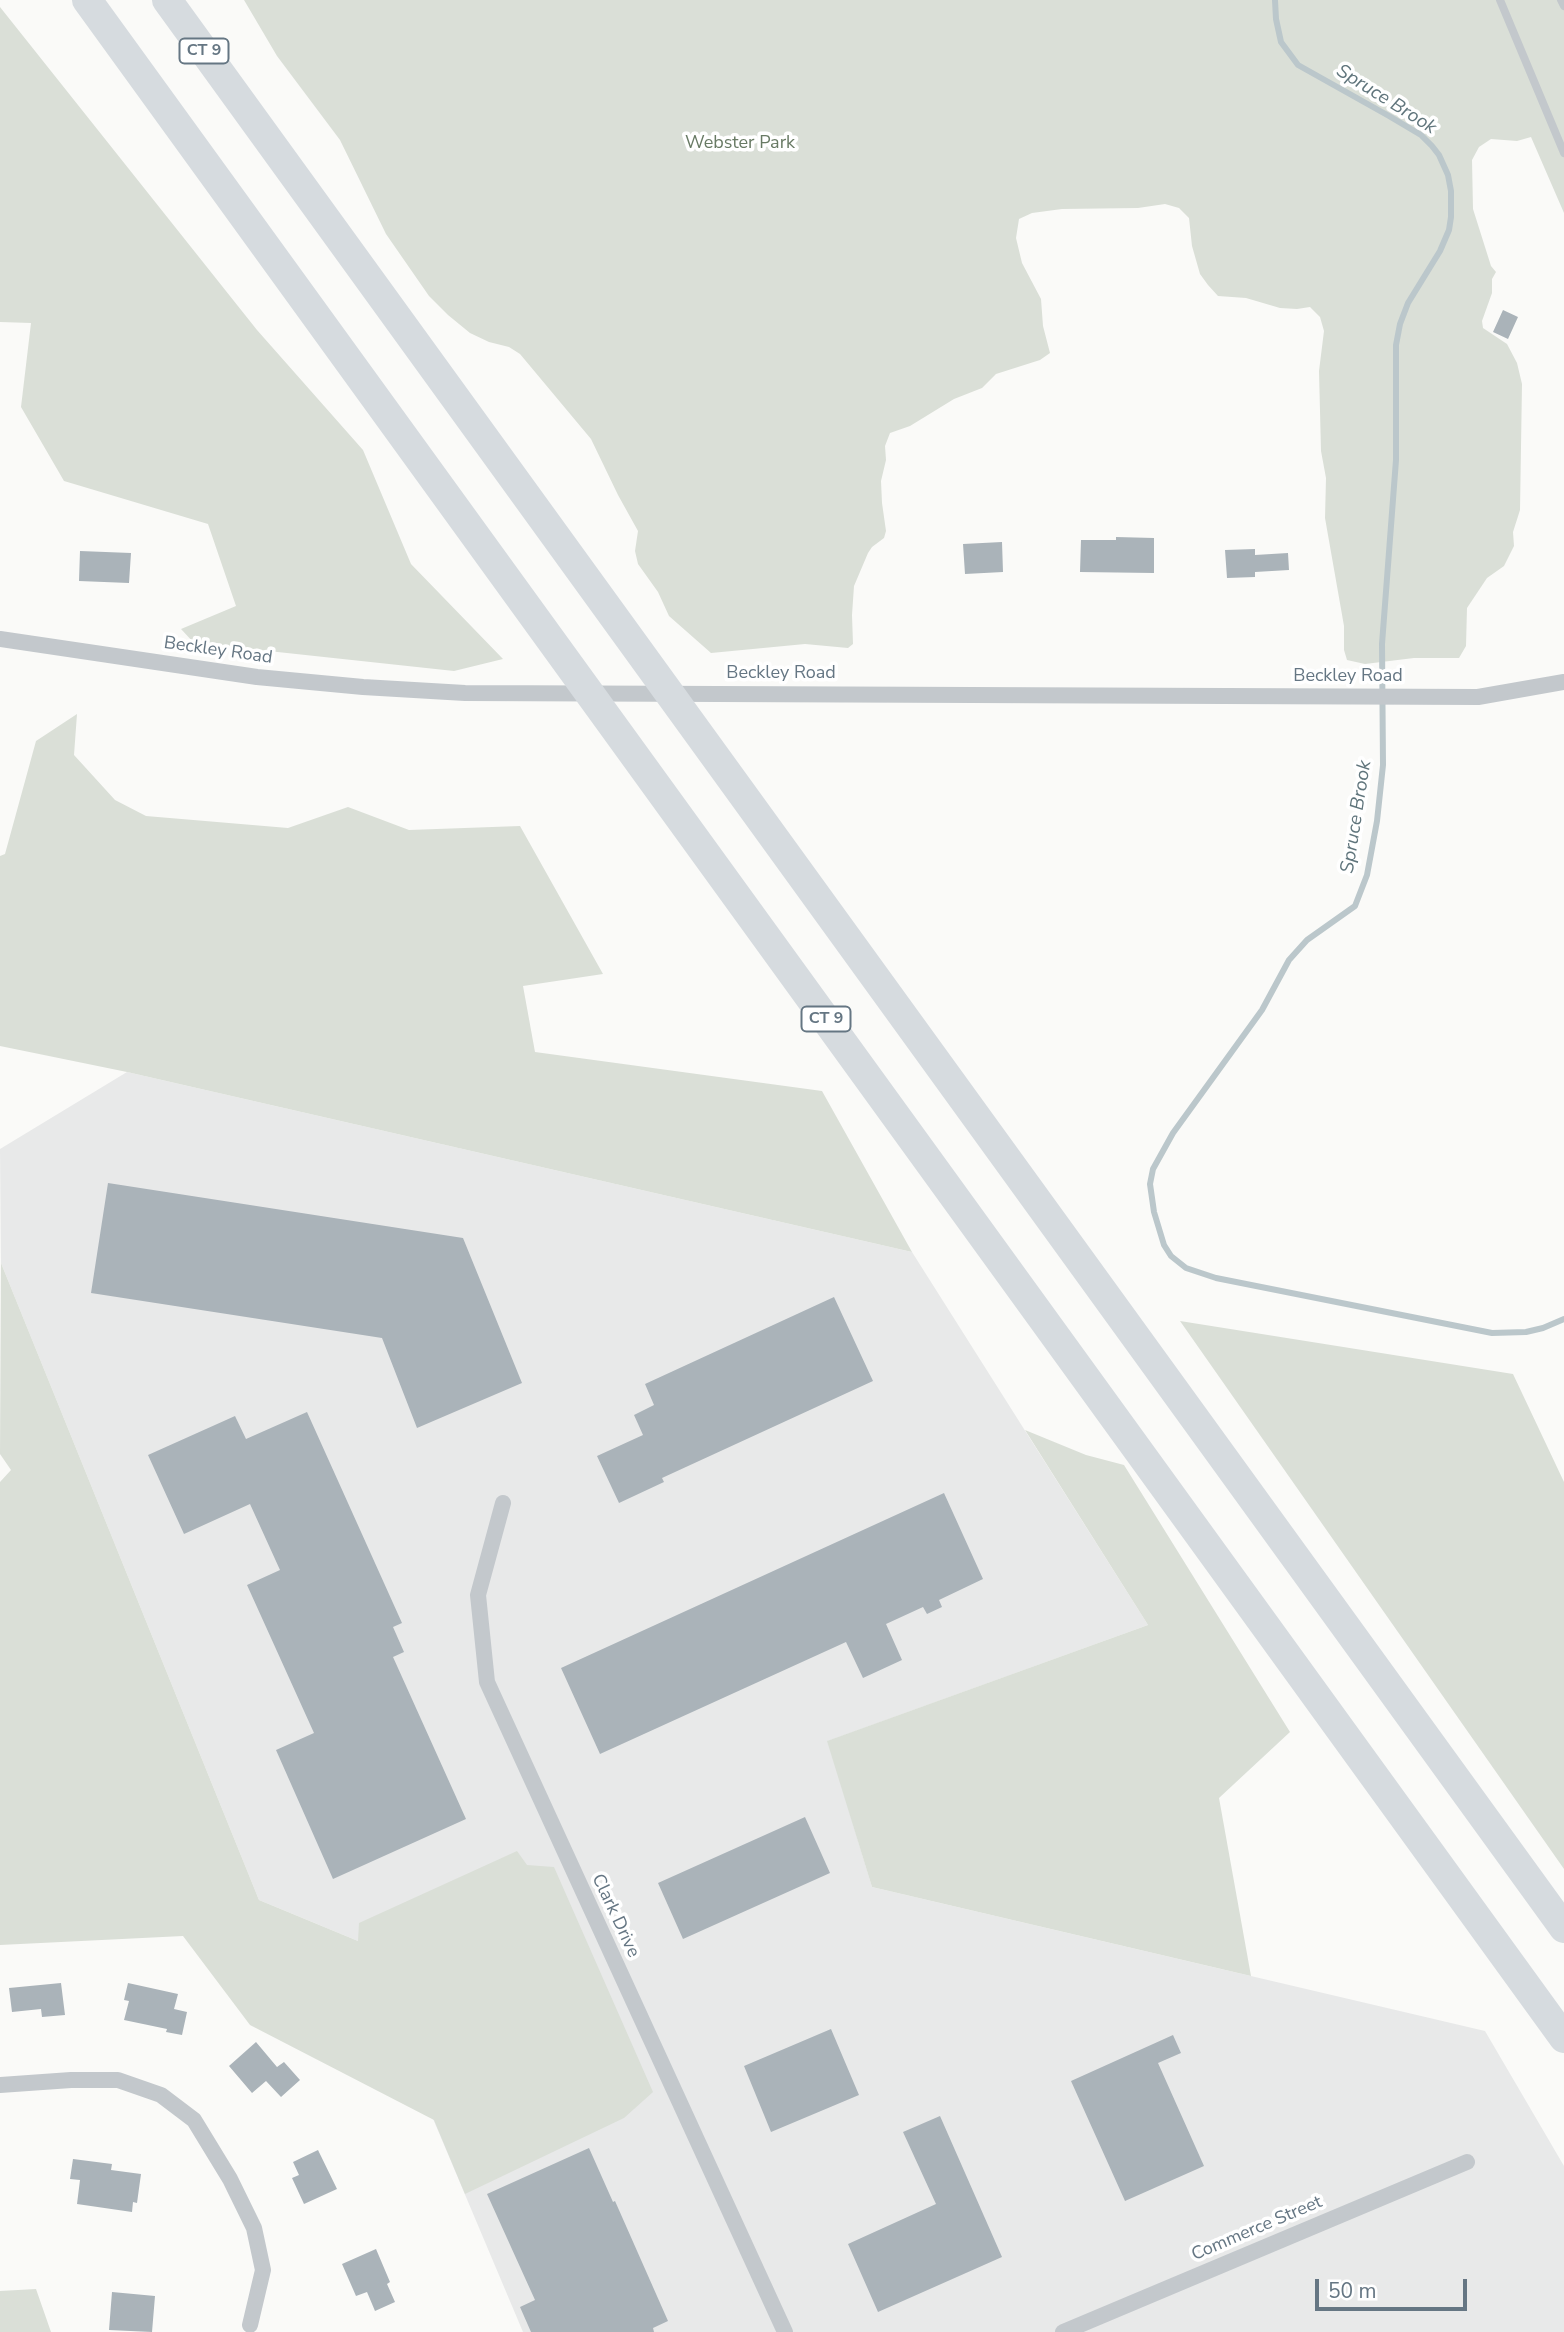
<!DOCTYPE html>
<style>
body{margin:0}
#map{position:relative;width:1564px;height:2332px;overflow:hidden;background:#fafaf8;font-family:"Nunito Sans",sans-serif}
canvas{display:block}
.scale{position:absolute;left:1315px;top:2279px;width:152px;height:32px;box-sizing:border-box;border:4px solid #657683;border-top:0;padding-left:9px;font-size:21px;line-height:24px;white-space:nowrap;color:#657683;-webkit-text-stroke:5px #fff;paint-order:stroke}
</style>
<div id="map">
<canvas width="1564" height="2332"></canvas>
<div class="scale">50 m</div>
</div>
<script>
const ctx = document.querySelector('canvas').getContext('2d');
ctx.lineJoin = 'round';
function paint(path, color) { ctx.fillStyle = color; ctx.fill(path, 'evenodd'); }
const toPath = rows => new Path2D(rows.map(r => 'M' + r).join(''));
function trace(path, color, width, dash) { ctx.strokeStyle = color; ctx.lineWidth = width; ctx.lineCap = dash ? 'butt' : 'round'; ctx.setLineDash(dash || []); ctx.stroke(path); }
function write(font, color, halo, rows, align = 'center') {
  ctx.font = font + ' "Nunito Sans",sans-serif'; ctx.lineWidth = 7; ctx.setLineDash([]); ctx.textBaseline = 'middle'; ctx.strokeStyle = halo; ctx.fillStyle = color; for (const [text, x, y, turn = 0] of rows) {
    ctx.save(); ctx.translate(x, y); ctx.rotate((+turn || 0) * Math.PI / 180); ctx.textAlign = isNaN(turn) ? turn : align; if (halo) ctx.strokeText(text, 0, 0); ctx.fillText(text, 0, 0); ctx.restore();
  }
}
paint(toPath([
 [127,1072,912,1252,1148,1625,828,1741,872,1887,1485,2031,1564,2166,1564,2332,523,2332,358,1941,259,1900,1,1263,0,1149]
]), '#e8e9e9');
paint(toPath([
 [244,0,1564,0,1564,213,1531,137,1517,141,1491,139,1479,147,1472,160,1473,209,1491,266,1496,272,1492,279,1492,293,1482,321,1483,328,1507,344,1517,363,1522,384,1520,510,1513,532,1514,546,1504,566,1487,578,1467,608,1466,646,1459,658,1414,658,1365,664,1347,660,1344,650,1344,626,1325,518,1326,478,1321,451,1319,371,1324,331,1320,317,1310,307,1297,309,1280,308,1246,298,1218,296,1208,285,1200,274,1192,246,1189,218,1179,208,1165,204,1138,208,1062,209,1032,213,1019,219,1016,238,1022,263,1041,299,1043,326,1050,353,1040,360,996,374,982,388,954,399,910,426,890,433,885,446,886,460,881,481,882,503,886,531,884,538,872,547,868,553,854,586,852,615,853,644,848,648,805,644,711,653,669,616,658,592,638,564,635,551,638,531,618,495,591,439,520,354,509,347,489,342,470,333,448,315,429,296,386,234,340,140,277,56],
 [0,7,257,330,363,450,411,564,503,659,454,671,194,643,181,629,236,606,208,524,64,481,21,407,31,323,0,322],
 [77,714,74,755,115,800,146,816,288,828,348,807,409,830,520,826,603,974,523,986,535,1052,822,1091,912,1252,127,1072,0,1046,0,856,5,854,36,741],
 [1,1263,259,1900,358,1941,359,1923,517,1851,527,1865,554,1867,653,2092,624,2118,465,2194,434,2120,250,2025,183,1936,0,1945,0,1482,11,1470,0,1454],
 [1180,1321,1513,1374,1564,1482,1564,1869],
 [1025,1430,1086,1455,1124,1465,1290,1732,1219,1798,1251,1976,872,1887,827,1741,1148,1625],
 [36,2289,51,2332,0,2332,0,2291]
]), '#dadfd7');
trace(toPath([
 [1275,0,1276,19,1281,42,1298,65,1389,116,1421,135,1432,146,1439,155,1448,175,1451,191,1451,217,1449,230,1440,251,1408,303,1400,324,1396,345,1396,460,1382,644,1383,765,1377,821,1367,875,1355,906,1307,940,1289,960,1262,1010,1173,1133,1153,1169,1150,1184,1154,1212,1164,1245,1171,1256,1186,1268,1216,1278,1492,1333,1526,1332,1543,1328,1564,1319]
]), '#bbc7cb', 6);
paint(toPath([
 [1503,310,1518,317,1508,339,1493,332],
 [1116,537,1154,538,1154,573,1080,572,1081,540,1116,540],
 [1002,542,1003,572,965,574,963,544],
 [1255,549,1255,555,1288,553,1289,570,1255,572,1255,577,1227,578,1225,550],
 [80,551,131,553,129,583,79,581],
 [108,1183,463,1238,522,1383,417,1428,382,1338,91,1293],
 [834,1297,873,1381,662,1478,664,1482,619,1503,597,1456,643,1435,634,1415,654,1405,645,1384],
 [307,1412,402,1623,393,1627,404,1652,393,1657,466,1819,333,1879,276,1750,314,1733,247,1585,280,1570,250,1504,184,1534,148,1455,235,1416,246,1439],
 [944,1493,983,1579,939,1600,942,1607,927,1614,923,1607,886,1624,902,1660,863,1678,846,1642,600,1754,561,1668],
 [805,1817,830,1873,683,1939,658,1883],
 [61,1983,65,2015,42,2017,41,2009,12,2012,9,1988],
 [128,1983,178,1994,174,2009,187,2012,182,2035,166,2032,167,2029,124,2020,129,2001,124,2000],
 [831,2029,859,2095,771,2132,744,2066],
 [1173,2035,1181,2053,1158,2063,1204,2166,1125,2201,1071,2081],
 [256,2042,277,2067,284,2062,300,2080,281,2097,266,2081,252,2093,229,2066],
 [940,2116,1002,2257,878,2312,848,2244,936,2204,903,2132],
 [589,2148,613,2202,615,2201,668,2321,653,2328,654,2332,531,2332,520,2307,535,2300,487,2194],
 [318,2150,337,2189,304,2204,292,2178,299,2175,293,2162],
 [73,2159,112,2164,111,2170,141,2174,137,2203,133,2202,132,2212,77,2204,80,2180,70,2179],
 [376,2249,390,2282,387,2284,395,2302,375,2311,367,2292,356,2296,342,2264],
 [112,2292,155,2296,152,2332,109,2330]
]), '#aab3b9');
trace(toPath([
 [1500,0,1564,153],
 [1561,0,1564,6]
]), '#c3c8cc', 8);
trace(toPath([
 [0,639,257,677,363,687,465,693,1478,697,1564,682],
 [503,1503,478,1595,487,1682,785,2332],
 [0,2085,71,2080,118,2080,161,2095,194,2120,230,2179,254,2228,263,2270,250,2325],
 [1063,2332,1467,2162]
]), '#c3c8cc', 16);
trace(toPath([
 [87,0,1564,2038],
 [167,0,1564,1928]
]), '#d6dbdf', 30);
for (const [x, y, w] of [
 [204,51,49],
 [826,1019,49]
]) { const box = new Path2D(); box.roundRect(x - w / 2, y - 12.5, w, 25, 5); ctx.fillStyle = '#fff'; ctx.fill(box); trace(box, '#657683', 2); }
write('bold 16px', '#657683', null, [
 ["CT 9",204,51],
 ["CT 9",826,1019]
]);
write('18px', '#687a64', '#fff', [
 ["Webster Park",740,144]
]);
write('18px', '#657683', '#fff', [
 ["Beckley Road",218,651,8],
 ["Beckley Road",781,674],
 ["Beckley Road",1348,677],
 ["Clark Drive",615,1916,65],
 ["Commerce Street",1257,2229,-23]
]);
write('italic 19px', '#60757c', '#fff', [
 ["Spruce Brook",1386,100,32],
 ["Spruce Brook",1357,817,-81]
]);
</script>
